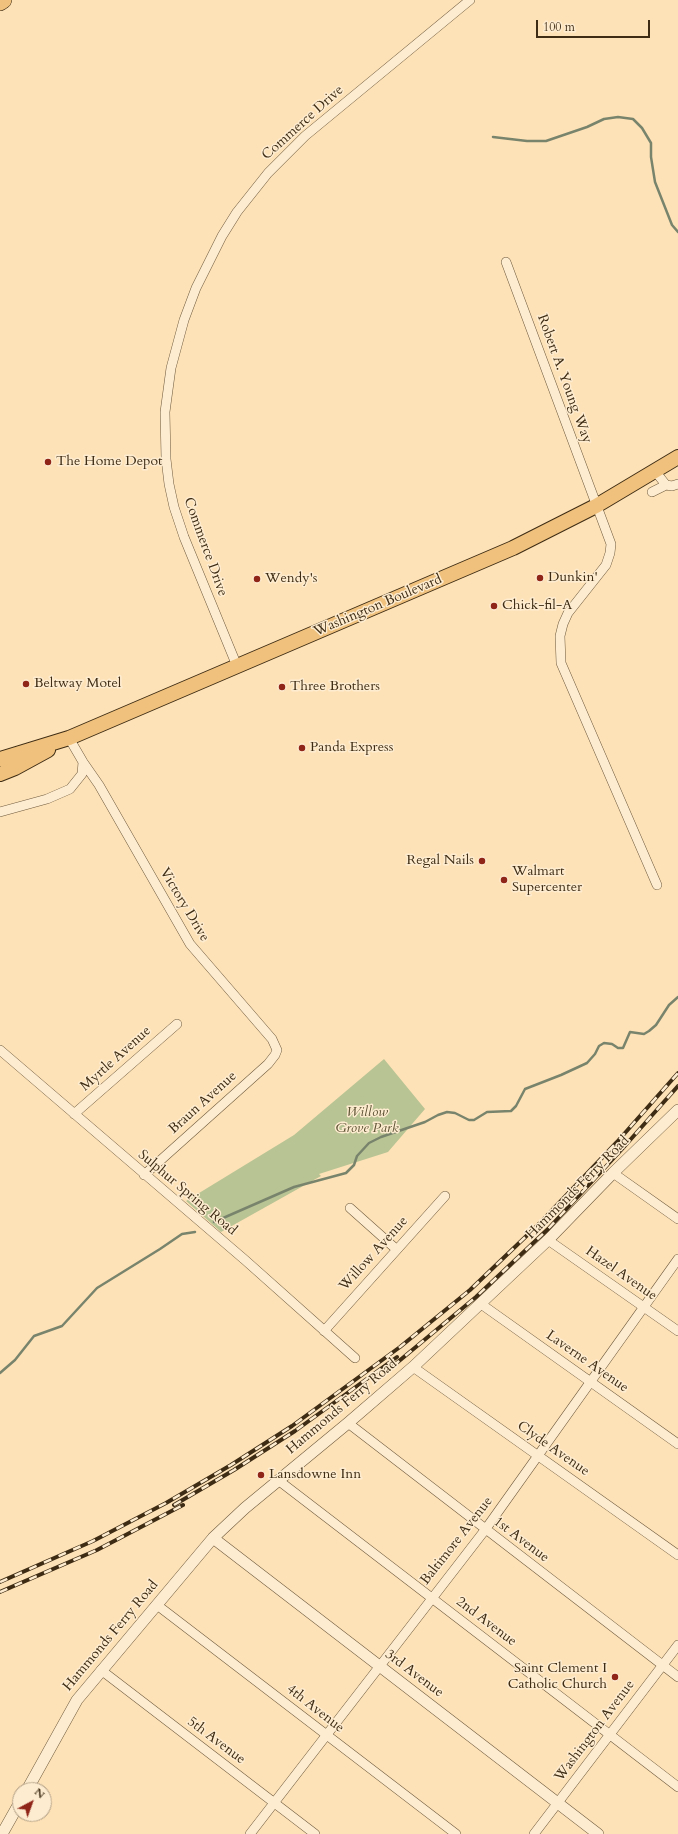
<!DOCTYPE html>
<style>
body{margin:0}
#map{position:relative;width:678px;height:1834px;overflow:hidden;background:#fee2b7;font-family:Cardo,serif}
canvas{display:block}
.north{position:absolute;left:12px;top:1782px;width:40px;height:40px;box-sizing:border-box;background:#feecd0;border:1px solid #b19f85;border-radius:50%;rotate:41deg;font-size:11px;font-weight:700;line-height:16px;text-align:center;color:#3e2c14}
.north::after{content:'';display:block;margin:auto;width:14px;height:18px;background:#8f2418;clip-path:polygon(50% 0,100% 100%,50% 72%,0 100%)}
.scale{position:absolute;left:536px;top:20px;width:114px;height:18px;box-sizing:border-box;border:2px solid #3e2c14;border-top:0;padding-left:5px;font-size:12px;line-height:14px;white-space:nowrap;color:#3e2c14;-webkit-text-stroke:3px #feecd0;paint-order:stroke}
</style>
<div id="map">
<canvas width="678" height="1834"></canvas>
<div class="north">N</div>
<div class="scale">100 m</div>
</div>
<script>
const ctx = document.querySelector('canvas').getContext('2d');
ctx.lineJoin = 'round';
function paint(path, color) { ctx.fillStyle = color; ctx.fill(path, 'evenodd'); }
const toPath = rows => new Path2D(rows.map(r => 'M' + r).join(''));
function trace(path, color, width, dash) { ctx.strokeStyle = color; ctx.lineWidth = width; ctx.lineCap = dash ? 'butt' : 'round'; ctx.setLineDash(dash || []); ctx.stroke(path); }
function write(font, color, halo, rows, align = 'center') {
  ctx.font = font + ' Cardo,serif'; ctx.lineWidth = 3; ctx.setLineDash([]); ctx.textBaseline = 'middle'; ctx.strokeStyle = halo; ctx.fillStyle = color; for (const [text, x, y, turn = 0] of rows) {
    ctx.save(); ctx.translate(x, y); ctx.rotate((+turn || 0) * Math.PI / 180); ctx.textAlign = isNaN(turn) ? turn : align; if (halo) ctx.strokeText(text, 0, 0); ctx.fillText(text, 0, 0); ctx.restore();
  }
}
paint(toPath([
 [384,1059,425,1109,388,1152,319,1174,321,1176,221,1232,186,1201,294,1135]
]), '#b9c494');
trace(toPath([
 [493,137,527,141,546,141,587,127,604,119,618,117,633,119,642,128,651,143,651,157,655,182,672,225,678,232],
 [214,1222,294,1187,346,1173,354,1165,357,1156,369,1143,381,1137,425,1122,438,1115,447,1112,455,1113,469,1120,474,1120,487,1112,511,1111,516,1106,525,1089,561,1075,587,1063,595,1054,599,1046,604,1043,612,1044,618,1048,623,1048,630,1032,644,1034,649,1031,656,1025,669,1005,678,997],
 [0,1373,15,1360,34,1336,62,1326,97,1288,160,1249,182,1234,195,1232]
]), '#79846d', 2.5);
const minor = toPath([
 [506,262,611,544,610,553,606,565,568,613,563,624,560,636,561,663,657,885],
 [655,471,666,485,672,486,678,484],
 [652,492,666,485],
 [237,666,184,537,174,507,169,484,166,459,165,412,171,368,184,320,196,288,222,236,237,212,268,173,305,136,470,0],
 [69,738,83,762,99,785,190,944,272,1039,277,1050,275,1055,268,1064,144,1175],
 [0,812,47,799,70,789,82,774,83,762],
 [0,1050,245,1260,355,1358],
 [74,1114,177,1024],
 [613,1173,678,1219],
 [350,1208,396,1249],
 [548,1240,678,1331],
 [481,1304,678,1444],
 [324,1331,445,1196],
 [413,1367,678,1555],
 [348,1423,678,1677],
 [278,1480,678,1787],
 [157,1605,456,1834],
 [101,1670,315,1834],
 [250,1834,485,1530,678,1259],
 [534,1834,678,1645]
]);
const tertiary = toPath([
 [213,1538,598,1834],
 [27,1790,77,1700,213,1538,245,1508,348,1423,413,1367,548,1240,613,1173,678,1110],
 [2,1834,20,1802]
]);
const primary = toPath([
 [0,759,69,738,513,548,596,506,678,457],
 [0,774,15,768,48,750]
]);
const motorway = toPath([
 [0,2,3,0]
]);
trace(minor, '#6e5a3d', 10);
trace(tertiary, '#6e5a3d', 12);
trace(primary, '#3e2c14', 16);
trace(motorway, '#3e2c14', 18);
trace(minor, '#feecd0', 9);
trace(tertiary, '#feecd0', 11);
trace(primary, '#efc17c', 14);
trace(motorway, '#efc17c', 17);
const rail = toPath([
 [393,1366,476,1297,548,1229,623,1148,678,1086],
 [174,1505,234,1470,295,1431,397,1357],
 [0,1582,93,1541,166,1503,231,1465,292,1426,400,1347,470,1290,541,1222,617,1142,678,1073],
 [0,1592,97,1550,183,1505]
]);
trace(rail, '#3e2c14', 4);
trace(rail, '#feecd0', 2.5, [8]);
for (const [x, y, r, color] of [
 [48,462,4,"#8f2418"],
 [540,578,4,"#8f2418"],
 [257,579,4,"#8f2418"],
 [494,606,4,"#8f2418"],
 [26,684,4,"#8f2418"],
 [282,687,4,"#8f2418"],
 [302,748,4,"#8f2418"],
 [482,861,4,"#8f2418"],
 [504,880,4,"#8f2418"],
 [261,1475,4,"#8f2418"],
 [615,1677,4,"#8f2418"]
]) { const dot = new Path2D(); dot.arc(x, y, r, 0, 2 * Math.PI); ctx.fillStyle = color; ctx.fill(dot); trace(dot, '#feecd0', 1.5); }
write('14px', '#3e2c14', '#feecd0', [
 ["Commerce Drive",303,123,-42],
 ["Robert A. Young Way",564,379,70],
 ["Commerce Drive",205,547,70],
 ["Washington Boulevard",378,606,-23],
 ["Victory Drive",184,905,59],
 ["Myrtle Avenue",116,1059,-42],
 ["Braun Avenue",203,1103,-42],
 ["Hammonds Ferry Road",578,1188,-45],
 ["Sulphur Spring Road",187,1193,40],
 ["Willow Avenue",374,1254,-48],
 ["Hazel Avenue",621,1274,35],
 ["Laverne Avenue",587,1362,35],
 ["Hammonds Ferry Road",342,1407,-40],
 ["Clyde Avenue",553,1449,35],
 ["1st Avenue",521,1540,37],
 ["Baltimore Avenue",457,1541,-52],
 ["2nd Avenue",486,1622,37],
 ["Hammonds Ferry Road",111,1636,-50],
 ["3rd Avenue",414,1674,37],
 ["4th Avenue",315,1709,38],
 ["Washington Avenue",595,1731,-53],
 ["5th Avenue",216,1741,37]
]);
write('14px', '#3e2c14', '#feecd0', [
 ["The Home Depot",56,462],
 ["Dunkin'",548,578],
 ["Wendy's",265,579],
 ["Chick-fil-A",502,606],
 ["Beltway Motel",34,684],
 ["Three Brothers",290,687],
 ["Panda Express",310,748],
 ["Regal Nails",474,861,"right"],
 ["Walmart",512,872],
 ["Supercenter",512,888],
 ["Lansdowne Inn",269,1475],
 ["Saint Clement I",607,1669,"right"],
 ["Catholic Church",607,1685,"right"]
], 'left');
write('italic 14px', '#5d5234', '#feecd0', [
 ["Willow",367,1113],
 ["Grove Park",367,1129]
]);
</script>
